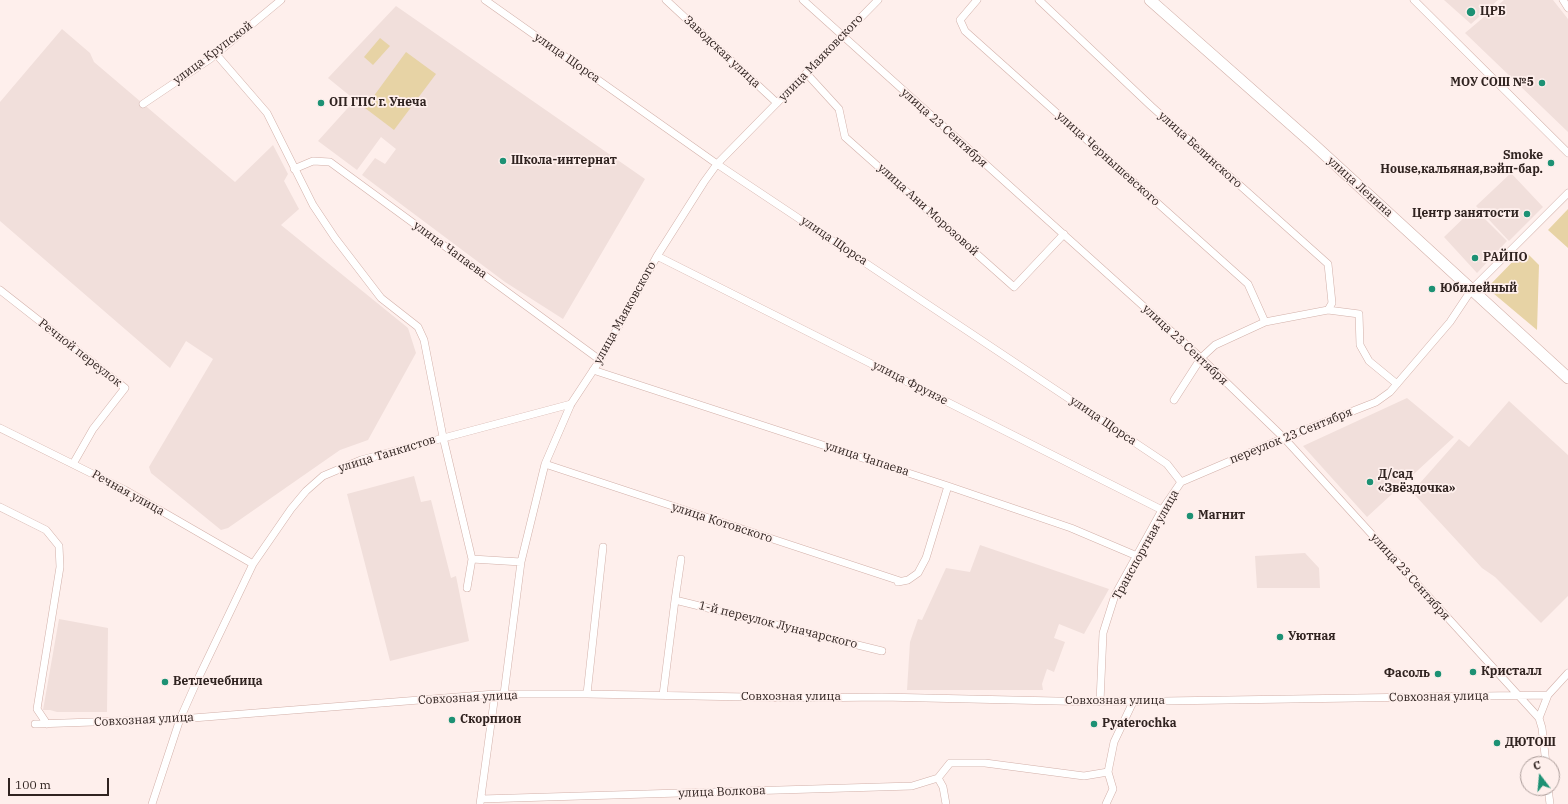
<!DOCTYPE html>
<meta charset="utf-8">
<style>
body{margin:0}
#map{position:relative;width:1568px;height:804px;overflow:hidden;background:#feefec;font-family:"IBM Plex Serif",serif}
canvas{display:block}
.north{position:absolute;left:1520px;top:756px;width:40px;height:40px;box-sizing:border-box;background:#feefec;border:1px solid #ac9d9a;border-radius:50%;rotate:344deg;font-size:11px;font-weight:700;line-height:16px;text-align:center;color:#302320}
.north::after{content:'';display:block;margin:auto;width:14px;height:18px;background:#1d9174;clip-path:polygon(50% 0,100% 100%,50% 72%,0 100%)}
.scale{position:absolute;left:8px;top:778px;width:101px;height:18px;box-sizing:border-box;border:2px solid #302320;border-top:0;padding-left:5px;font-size:12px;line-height:14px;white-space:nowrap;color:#302320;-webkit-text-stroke:3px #feefec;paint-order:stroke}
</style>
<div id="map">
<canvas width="1568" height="804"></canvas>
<div class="north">С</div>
<div class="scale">100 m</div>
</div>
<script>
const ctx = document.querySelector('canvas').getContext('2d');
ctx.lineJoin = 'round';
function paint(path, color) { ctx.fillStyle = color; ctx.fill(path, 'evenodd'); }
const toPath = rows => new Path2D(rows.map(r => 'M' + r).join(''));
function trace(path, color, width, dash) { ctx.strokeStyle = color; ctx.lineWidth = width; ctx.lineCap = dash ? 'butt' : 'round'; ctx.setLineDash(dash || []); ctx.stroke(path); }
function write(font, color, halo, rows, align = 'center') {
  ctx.font = font + ' "IBM Plex Serif",serif'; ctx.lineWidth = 3.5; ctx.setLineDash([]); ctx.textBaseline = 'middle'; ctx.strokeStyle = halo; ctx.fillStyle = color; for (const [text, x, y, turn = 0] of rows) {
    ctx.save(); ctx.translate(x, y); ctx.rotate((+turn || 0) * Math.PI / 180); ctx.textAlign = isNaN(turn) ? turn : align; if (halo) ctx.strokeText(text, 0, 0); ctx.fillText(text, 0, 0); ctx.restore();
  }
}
paint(toPath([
 [1444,0,1498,0,1471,24],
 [1504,0,1553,0,1568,19,1568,132,1465,33],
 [396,6,645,179,563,319,505,282,362,175,375,158,385,164,396,149,381,137,357,170,318,141,355,100,328,78],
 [62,29,90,53,94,62,235,182,273,145,288,174,284,181,299,209,281,225,408,328,416,353,368,440,340,450,228,528,221,530,151,473,149,467,213,359,186,341,170,368,0,221,0,102],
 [1511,173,1543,207,1509,241,1476,206],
 [1474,208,1507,241,1477,273,1444,237],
 [1407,398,1454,437,1367,517,1303,446],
 [1509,401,1568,455,1568,596,1541,623,1495,577,1482,568,1412,492,1459,439,1469,447],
 [414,476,421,502,431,500,451,578,456,576,469,641,390,661,347,494],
 [980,545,1109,589,1084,634,1059,624,1054,638,1065,642,1054,672,1047,669,1042,684,1043,690,907,690,910,642,918,619,922,620,946,568,970,572],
 [1305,553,1319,568,1320,588,1257,588,1255,556],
 [59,619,108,628,107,712,57,712,50,710,43,710]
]), '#f1dfdb');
paint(toPath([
 [380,38,390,46,373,65,364,57],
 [406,52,436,74,394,130,365,108],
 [1568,209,1568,248,1548,230],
 [1524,250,1539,265,1537,330,1487,288]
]), '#e7d3a5');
const minor = toPath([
 [485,0,717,164,1167,464,1181,482],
 [666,0,777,103],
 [803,0,1201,358,1284,438,1539,718,1542,728,1546,764],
 [977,0,960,20,965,31,1248,284,1265,322],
 [1039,0,1151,106,1328,264,1332,303,1328,310],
 [1414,0,1568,153],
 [1563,0,1568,8],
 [216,54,267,113,313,205,335,238,381,298,418,327,424,340,443,437,472,559,521,562],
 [807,74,839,109,845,137,1014,287,1064,234],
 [143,104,210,59,281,0],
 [294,169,313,161,330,162,600,360],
 [657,256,1162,510],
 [0,290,125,388,93,429,73,464],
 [593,370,948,486,1071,528,1137,556],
 [1174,400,1201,358,1215,345,1265,322,1328,310,1359,314,1360,345,1369,361,1397,384],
 [0,428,125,490,253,564],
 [545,464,900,581],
 [1181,482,1284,438,1376,402,1390,392,1450,322,1472,289,1568,193],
 [0,507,46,530,59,546,60,567,37,709,47,724],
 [898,582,908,580,918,573,926,558,948,486],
 [467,588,472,559],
 [675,600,681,559],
 [504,694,521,562,545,464,571,404,600,360,657,256,704,182,717,164,878,0],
 [587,694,603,547],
 [663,695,675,600,882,651],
 [1100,702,1103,633,1115,595,1162,510,1181,482],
 [1539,718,1548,695,1568,673],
 [35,724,180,719,495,694,587,694,801,698,882,697,1100,702,1548,695],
 [938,778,950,763,985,763,1084,776,1108,772],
 [938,778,943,787,946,804],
 [1548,788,1550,804],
 [481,799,912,786,938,778],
 [152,804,180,719,196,683,253,564,291,509,306,491,323,476,361,460,571,404],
 [480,804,495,694],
 [1106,804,1113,789,1108,772,1114,742,1133,702]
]);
const primary = toPath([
 [1150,0,1312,143,1568,378]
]);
trace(minor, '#d2b0a9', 8);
trace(primary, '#d2b0a9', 12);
trace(minor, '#fff', 7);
trace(primary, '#fff', 11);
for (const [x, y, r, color] of [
 [1471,12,5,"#1d9174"],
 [1542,83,4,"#1d9174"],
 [321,103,4,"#1d9174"],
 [503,161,4,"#1d9174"],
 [1551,163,4,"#1d9174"],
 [1527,214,4,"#1d9174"],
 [1475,258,4,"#1d9174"],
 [1432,289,4,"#1d9174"],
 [1370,482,4,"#1d9174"],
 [1190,516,4,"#1d9174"],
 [1280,637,4,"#1d9174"],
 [1473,672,4,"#1d9174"],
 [1438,674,4,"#1d9174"],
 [165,682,4,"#1d9174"],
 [452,720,4,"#1d9174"],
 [1094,724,4,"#1d9174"],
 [1497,743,4,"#1d9174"]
]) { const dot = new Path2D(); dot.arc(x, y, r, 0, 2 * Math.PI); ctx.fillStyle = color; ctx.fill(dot); trace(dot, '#feefec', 1.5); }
write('bold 12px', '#302320', '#feefec', [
 ["ЦРБ",1480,12],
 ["МОУ СОШ №5",1534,83,"right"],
 ["ОП ГПС г. Унеча",329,103],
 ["Smoke",1543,156,"right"],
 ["House,кальяная,вэйп-бар.",1543,170,"right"],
 ["Школа-интернат",511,161],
 ["Центр занятости",1519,214,"right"],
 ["РАЙПО",1483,258],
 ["Юбилейный",1440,289],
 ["Д/сад",1378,475],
 ["«Звёздочка»",1378,489],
 ["Магнит",1198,516],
 ["Уютная",1288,637],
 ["Кристалл",1481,672],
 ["Фасоль",1430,674,"right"],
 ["Ветлечебница",173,682],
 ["Скорпион",460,720],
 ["Pyaterochka",1102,724],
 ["ДЮТОШ",1505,743]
], 'left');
write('12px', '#302320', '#feefec', [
 ["Заводская улица",722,52,43],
 ["улица Крупской",213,53,-37],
 ["улица Щорса",567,58,35],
 ["улица Маяковского",821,58,-46],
 ["улица 23 Сентября",944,128,42],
 ["улица Белинского",1200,150,42],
 ["улица Чернышевского",1108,159,42],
 ["улица Ленина",1360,187,42],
 ["улица Ани Морозовой",928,210,42],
 ["улица Щорса",834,241,34],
 ["улица Чапаева",450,250,36],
 ["улица Маяковского",625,313,-61],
 ["улица 23 Сентября",1185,345,43],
 ["Речной переулок",80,353,38],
 ["улица Фрунзе",910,383,27],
 ["улица Щорса",1103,421,34],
 ["переулок 23 Сентября",1291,436,-22],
 ["улица Танкистов",387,454,-17],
 ["улица Чапаева",867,459,18],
 ["Речная улица",128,493,29],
 ["улица Котовского",722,523,18],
 ["Транспортная улица",1146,545,-61],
 ["улица 23 Сентября",1410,577,48],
 ["1-й переулок Луначарского",778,625,14],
 ["Совхозная улица",791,697],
 ["Совхозная улица",1439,697,-1],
 ["Совхозная улица",468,698,-3],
 ["Совхозная улица",1115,701],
 ["Совхозная улица",144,720,-3],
 ["улица Волкова",722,792,-2]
]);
</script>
